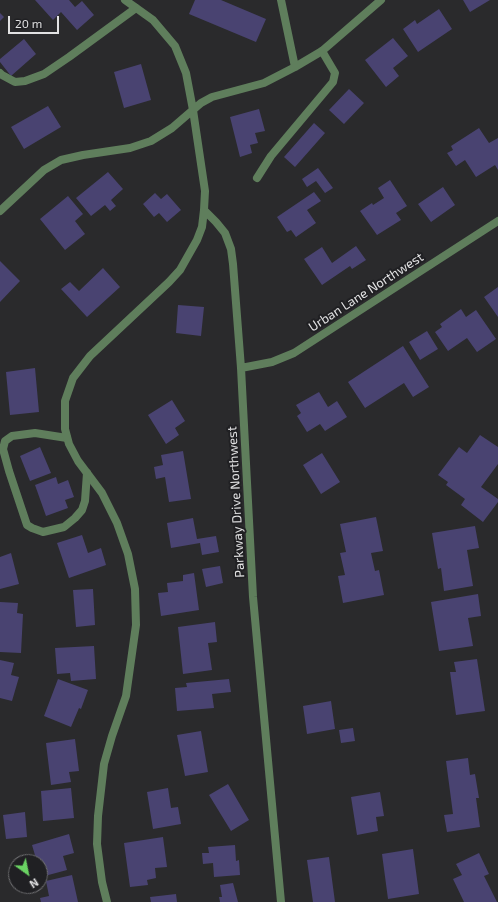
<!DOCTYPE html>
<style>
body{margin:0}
#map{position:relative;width:498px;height:902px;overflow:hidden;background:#2a2a2c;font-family:"Exo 2",sans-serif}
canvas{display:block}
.north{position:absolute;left:8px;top:854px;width:40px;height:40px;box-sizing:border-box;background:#202023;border:1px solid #6e6e70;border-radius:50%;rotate:147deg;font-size:11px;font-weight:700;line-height:16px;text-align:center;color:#e2e2e3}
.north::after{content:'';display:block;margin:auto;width:14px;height:18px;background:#6ad363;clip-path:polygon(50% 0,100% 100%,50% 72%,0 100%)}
.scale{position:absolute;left:8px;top:16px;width:51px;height:18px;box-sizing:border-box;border:2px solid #e2e2e3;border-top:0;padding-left:5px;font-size:12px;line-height:14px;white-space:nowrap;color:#e2e2e3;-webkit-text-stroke:3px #202023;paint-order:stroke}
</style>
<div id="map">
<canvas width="498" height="902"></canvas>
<div class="north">N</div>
<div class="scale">20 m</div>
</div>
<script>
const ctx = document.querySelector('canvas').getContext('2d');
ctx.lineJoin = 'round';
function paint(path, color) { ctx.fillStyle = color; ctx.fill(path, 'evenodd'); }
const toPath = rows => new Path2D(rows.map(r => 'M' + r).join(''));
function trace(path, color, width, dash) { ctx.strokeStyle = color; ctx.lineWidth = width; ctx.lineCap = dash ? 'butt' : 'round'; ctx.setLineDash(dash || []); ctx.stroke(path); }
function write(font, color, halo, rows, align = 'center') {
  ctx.font = font + ' "Exo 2",sans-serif'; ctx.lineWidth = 4; ctx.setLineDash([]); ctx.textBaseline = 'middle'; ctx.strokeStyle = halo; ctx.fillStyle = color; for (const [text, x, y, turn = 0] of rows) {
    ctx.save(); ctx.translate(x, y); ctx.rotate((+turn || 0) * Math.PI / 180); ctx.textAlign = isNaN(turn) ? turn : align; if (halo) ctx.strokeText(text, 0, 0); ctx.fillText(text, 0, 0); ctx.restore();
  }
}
paint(toPath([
 [35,0,69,0,75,7,82,1,94,15,77,30,61,12,53,20],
 [195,0,221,0,266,19,256,42,189,14],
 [463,0,490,0,470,12],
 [439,9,452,29,418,52,403,29,415,20,417,24],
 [0,13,4,17,0,21],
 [393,38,408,56,393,68,399,76,386,87,365,60],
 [24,39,36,54,11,76,0,62,0,59],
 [141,64,151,100,124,108,114,72],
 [349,89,364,103,344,124,329,110],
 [48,106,61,127,24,149,11,127],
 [259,109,265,131,255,133,258,143,250,145,252,153,240,157,230,117],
 [314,123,325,133,295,167,284,157],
 [479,128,489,143,498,138,498,170,495,165,476,177,465,160,456,166,447,153,453,150,451,146],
 [318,168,333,188,325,193,316,181,307,187,302,179],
 [108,172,123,189,111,200,116,206,110,211,105,205,91,216,76,198],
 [390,180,407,206,396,213,401,220,377,235,360,211,372,203,373,205,384,198,378,188],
 [443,187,455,205,431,222,418,204],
 [314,192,321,201,307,210,316,223,296,237,291,230,287,232,277,217],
 [155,193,161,199,167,194,181,210,167,222,159,213,154,217,143,204],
 [68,196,83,214,75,221,85,234,65,250,40,219],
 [356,246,366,260,352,269,350,266,322,285,304,259,322,247,332,263],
 [0,261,20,281,0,302],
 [103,268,120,287,87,317,61,289,70,282,79,291],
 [498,287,498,317,484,297],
 [178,305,204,307,201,336,176,333],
 [461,309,466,317,476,310,496,339,477,352,467,338,448,351,435,332,442,327,440,324],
 [427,331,438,349,420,360,409,342],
 [403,346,429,387,413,397,404,383,365,408,348,382],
 [35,368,39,412,10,415,6,372],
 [319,392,328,407,337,401,347,417,325,431,320,424,307,432,297,416,301,413,296,405],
 [172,400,185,421,175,428,179,435,166,444,148,415],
 [480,435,498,447,498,464,481,487,498,499,498,502,483,522,461,505,465,499,446,485,448,482,438,475,459,447,467,453],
 [40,447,51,473,30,481,20,456],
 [183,451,191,499,169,502,165,477,156,479,154,467,163,465,161,455],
 [322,453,340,482,321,494,303,465],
 [56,477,58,484,68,480,74,497,65,500,68,508,46,516,35,485],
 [376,517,383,551,371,553,375,571,379,570,384,595,343,603,338,576,345,575,340,553,346,552,340,524],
 [193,518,197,539,216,536,219,552,202,555,200,543,171,548,167,523],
 [475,526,479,548,467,550,473,586,444,591,441,568,438,569,432,533],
 [82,535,88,553,101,548,106,565,69,578,57,543],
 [11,553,19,584,0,589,0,557],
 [220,566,223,583,206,587,202,569],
 [194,573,199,610,161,616,158,593,168,592,167,583,183,581,183,575],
 [93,589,95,625,76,627,73,590],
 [478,594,481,616,468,618,473,646,439,651,431,602],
 [0,602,18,603,17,613,23,614,21,653,0,652],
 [215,622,217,642,208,643,212,670,183,674,178,627],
 [94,646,96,679,71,681,70,673,57,674,55,648],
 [477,659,485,711,456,715,450,672,456,672,454,662],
 [0,660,14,663,11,675,19,677,12,701,0,698],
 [58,679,88,690,81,709,79,708,71,727,44,716],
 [229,679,231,692,212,694,214,708,177,711,175,688,187,687,186,683],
 [331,701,335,729,307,734,303,706],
 [353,728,355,741,341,743,339,730],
 [201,731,208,772,185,776,177,735],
 [75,739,79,771,69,772,71,782,51,785,46,743],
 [468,758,470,775,475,774,479,798,476,798,480,827,447,832,444,815,453,814,446,761],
 [228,784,249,820,231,831,209,795],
 [71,788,74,818,43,821,41,791],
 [168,788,171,808,178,807,181,824,153,829,147,792],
 [380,792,384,816,376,817,378,831,357,835,351,797],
 [25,812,27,837,6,839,3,815],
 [69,834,74,853,63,856,67,870,41,877,40,873,40,862,37,862,32,845],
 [163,837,167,867,155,868,156,878,147,880,148,885,130,887,124,843],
 [235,845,236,861,239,860,240,875,214,877,213,863,203,864,202,853,209,853,208,847],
 [413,849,419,894,388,899,382,854],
 [479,853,489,874,484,876,497,902,464,902,453,879,462,875,456,864],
 [329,857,335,902,313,902,307,860],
 [72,875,78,902,41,902,40,898,49,896,46,881],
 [233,883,238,902,220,902,219,897,222,897,220,885],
 [176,894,177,902,151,902,150,897]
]), '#494371');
trace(toPath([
 [0,73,2,75,15,82,25,81,44,74,69,57,136,8],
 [257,178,271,156,333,82,335,73,322,51],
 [67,438,35,433,12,436,5,441,3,449,9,471,27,525,32,528,43,532,64,527,75,518,82,510,85,501,87,473]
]), '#5f7e5c', 8);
trace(toPath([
 [125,0,153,20,175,46,186,73,193,110,205,191,204,210,216,222,225,233,231,249,233,264,241,368,253,597,281,902],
 [281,0,295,67],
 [0,211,44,170,61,160,83,155,130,148,151,141,172,128,201,103,212,97,264,83,295,67,322,51,381,0],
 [241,368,272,362,294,353,498,221],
 [107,902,102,882,97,844,98,816,104,764,112,736,126,696,136,625,135,589,128,554,117,523,102,493,78,461,69,444,65,429,65,401,73,378,90,356,169,282,180,270,197,240,202,227,204,210]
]), '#5f7e5c', 8);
write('13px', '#e2e2e3', '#202023', [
 ["Urban Lane Northwest",366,292,-33],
 ["Parkway Drive Northwest",236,502,-93]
]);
</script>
